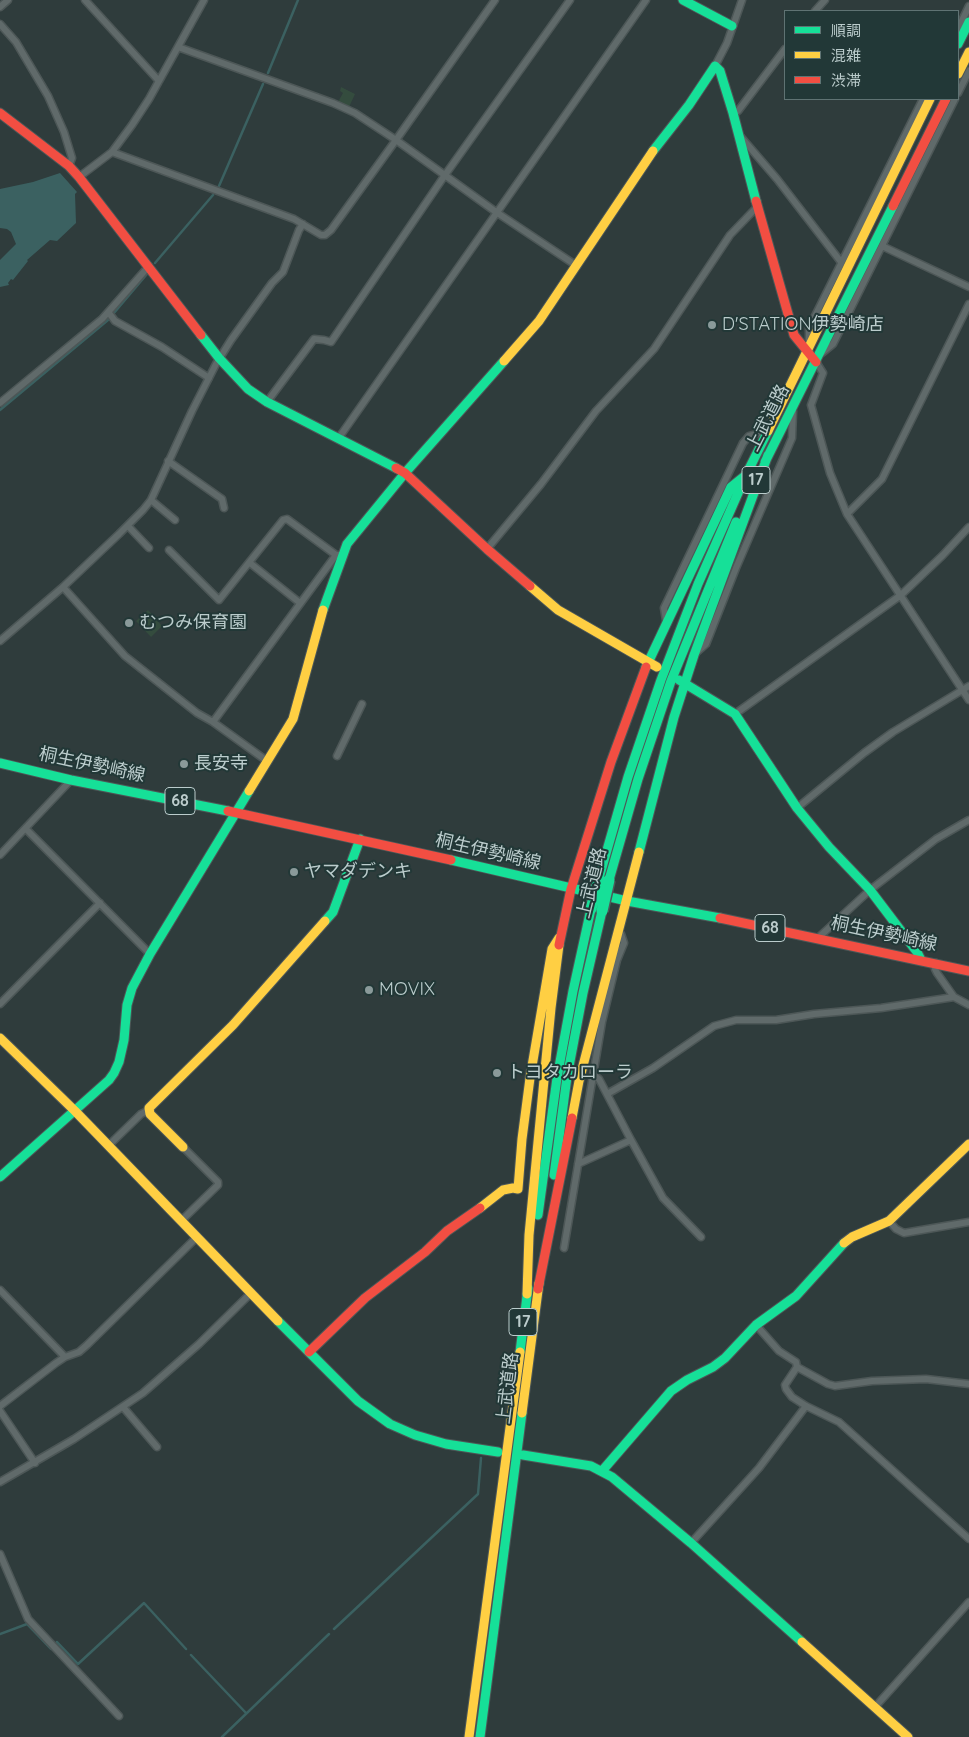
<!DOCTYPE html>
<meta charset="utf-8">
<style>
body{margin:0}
#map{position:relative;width:969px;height:1737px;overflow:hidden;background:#2f3c3c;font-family:Quicksand,"Noto Sans JP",sans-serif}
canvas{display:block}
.legend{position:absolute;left:784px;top:10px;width:175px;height:90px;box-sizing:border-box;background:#223837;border:1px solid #5f7373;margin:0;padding:6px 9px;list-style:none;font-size:15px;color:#bcc}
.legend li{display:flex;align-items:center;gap:10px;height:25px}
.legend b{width:25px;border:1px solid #5f7373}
</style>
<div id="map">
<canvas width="969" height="1737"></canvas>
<ul class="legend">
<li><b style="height:6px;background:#16e098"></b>順調</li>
<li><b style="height:6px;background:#ffcf43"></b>混雑</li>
<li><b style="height:6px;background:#f24e42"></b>渋滞</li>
</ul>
</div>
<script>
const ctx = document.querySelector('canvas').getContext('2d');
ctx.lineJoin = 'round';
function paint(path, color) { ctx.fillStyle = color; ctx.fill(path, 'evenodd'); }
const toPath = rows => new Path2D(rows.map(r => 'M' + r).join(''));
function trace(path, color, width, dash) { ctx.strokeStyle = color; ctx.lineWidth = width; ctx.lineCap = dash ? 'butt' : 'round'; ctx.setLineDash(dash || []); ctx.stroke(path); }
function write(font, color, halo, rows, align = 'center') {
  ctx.font = font + ' Quicksand,"Noto Sans JP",sans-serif'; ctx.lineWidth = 4; ctx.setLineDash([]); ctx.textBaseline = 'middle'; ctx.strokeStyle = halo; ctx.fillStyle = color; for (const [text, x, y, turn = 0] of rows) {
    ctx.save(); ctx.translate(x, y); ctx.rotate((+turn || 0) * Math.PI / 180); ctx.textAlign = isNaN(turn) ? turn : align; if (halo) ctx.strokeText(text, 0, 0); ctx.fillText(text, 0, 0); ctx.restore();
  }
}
paint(toPath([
 [341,87,355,94,349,107,338,102,343,93,340,91],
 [148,610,162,626,151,637,136,621]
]), '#344c3e');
paint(toPath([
 [60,173,77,192,75,194,76,223,57,241,50,240,27,260,28,261,13,280,11,279,8,283,9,285,0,287,0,260,16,244,11,232,7,229,0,228,0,189,33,182]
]), '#3b6161');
trace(toPath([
 [268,73,298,0],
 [219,186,263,84],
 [155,263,213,195],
 [0,410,108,320,147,274],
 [334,1629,478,1494,481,1458],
 [0,1634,27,1624,51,1649],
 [57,1642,78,1664,144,1603,186,1649],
 [191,1655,246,1713],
 [222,1737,329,1634]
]), '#3b6161', 2.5);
const street = toPath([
 [85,0,159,81],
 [0,7,8,0],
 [815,11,825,0],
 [0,24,16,42,48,96,64,132,72,158,69,166],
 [958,29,969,6],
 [178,47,333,103,355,113,396,140,496,212,577,266],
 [715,66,727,43,742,0],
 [958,93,969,71],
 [733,113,738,111,785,49],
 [740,136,777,179,841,262],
 [112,152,294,219,321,235,325,235,331,230,396,140,495,0],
 [79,177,112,152,132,125,149,99,204,0],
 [882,246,969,287],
 [109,313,115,321,162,347,209,378],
 [809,340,809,328,923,99],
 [822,353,833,344,955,99],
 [816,362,823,373,811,405,830,473,847,514,969,700],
 [267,402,314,339,324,340,331,342,445,175,570,0],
 [0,403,102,319,149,266],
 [338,439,646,0],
 [168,461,222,499,224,508],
 [151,500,175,520],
 [847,514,882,479,969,304],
 [128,526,149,548],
 [487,549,541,484,596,411,654,349,730,235,757,207],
 [169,550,219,600,283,520,287,519,336,555],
 [250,563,300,603],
 [63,587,125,656,197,713,213,722,267,761],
 [666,620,664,608,743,443,749,436,767,431],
 [0,641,63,587,119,534,143,510,151,500,192,411,216,364,231,340,272,283,283,272,299,230,303,224],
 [697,652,706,644,736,568,792,438,793,411],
 [735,714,901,595,943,555,969,527],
 [213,722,336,555,339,555],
 [337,756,362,704],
 [797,808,864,753,893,732,969,686],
 [26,829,150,954],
 [0,855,71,780],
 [818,938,870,890,936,839,969,820],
 [936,963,935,969,937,973,954,997,969,1005],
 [0,1004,100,903],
 [594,1075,599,1079,631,1140],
 [607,1094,653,1068,714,1026,736,1020,776,1020,814,1014,881,1008,954,997],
 [108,1146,141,1114,149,1110],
 [578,1164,631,1140,663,1198,701,1237],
 [181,1221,218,1185,218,1182,183,1147],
 [889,1221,896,1229,904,1233,969,1222],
 [564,1248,602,1022,617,960,624,943,621,934,618,932],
 [0,1290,65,1357],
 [756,1325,779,1351,796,1362,797,1367,828,1384,835,1386,872,1381,926,1379,969,1384],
 [797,1367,785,1385,786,1389,792,1397,806,1406,839,1422,969,1539],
 [0,1406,56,1363,65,1357,79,1352,87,1345,197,1237],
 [123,1407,157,1447],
 [0,1411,35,1463],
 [0,1482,74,1439,143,1393,199,1344,251,1293],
 [691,1543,759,1468,806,1406],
 [0,1554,28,1619,119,1716],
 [875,1707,969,1602]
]);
const fast = toPath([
 [683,0,732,26],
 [958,44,969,22],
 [653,151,689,105,715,66,720,71,733,113,756,201],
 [201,335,219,358,248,389,267,402,396,468],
 [765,462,893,206],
 [323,610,347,544,405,473,504,361],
 [646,667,731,487,746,475],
 [679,680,735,714,797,808,829,847,870,890,917,952,921,960],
 [0,763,71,780,228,811],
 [639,852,674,717,694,655,768,455],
 [451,860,627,901,720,918],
 [599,878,628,777,661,680,698,584,746,475,768,431],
 [609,880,638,779,671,681,736,522],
 [325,921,333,912,360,839],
 [554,1175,567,1077,583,993,602,911],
 [0,1177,109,1080,114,1073,119,1062,124,1040,127,1005,132,988,150,954,249,791],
 [538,1215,557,1078,573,991,591,909],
 [278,1321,358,1401,390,1424,415,1435,446,1444,498,1452],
 [520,1352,528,1288],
 [523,1455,591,1466,612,1477,691,1543,802,1642],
 [602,1471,671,1391,687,1380,713,1367,725,1358,756,1325,796,1296,844,1243],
 [480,1737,522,1413]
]);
const slow = toPath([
 [958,74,969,52],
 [504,361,539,321,653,151],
 [768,431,930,99],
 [530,586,558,610,657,667],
 [249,791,293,719,323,610],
 [0,1038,75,1111,278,1321],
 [572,1118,579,1081,639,852],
 [183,1147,150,1114,149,1108,233,1025,325,921],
 [480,1208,503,1190,513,1188,518,1189,522,1139,530,1078,552,949,559,938],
 [844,1243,852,1237,889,1221,969,1144],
 [527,1294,529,1235,551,1008,559,945],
 [522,1413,539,1283],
 [802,1642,908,1737],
 [469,1737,520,1352]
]);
const jam = toPath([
 [0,113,69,166,79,177,201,335],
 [756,201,794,335,816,362],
 [893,206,946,99],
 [396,468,405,473,487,549,530,586],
 [228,811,451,860],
 [720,918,969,971],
 [559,945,571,889,611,762,646,667],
 [538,1289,572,1118],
 [309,1352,365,1298,425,1252,447,1231,480,1208]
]);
trace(street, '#4d5757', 9);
trace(fast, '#4d5757', 11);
trace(slow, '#4d5757', 11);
trace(jam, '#4d5757', 11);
trace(street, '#606a6a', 6);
trace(fast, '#16e098', 9);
trace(slow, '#ffcf43', 9);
trace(jam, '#f24e42', 9);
const fastBridge = toPath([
 [591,909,599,878],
 [602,911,609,880]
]);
trace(fastBridge, '#4c5858', 14, []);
trace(fastBridge, '#16e098', 11);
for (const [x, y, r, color] of [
 [712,325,5,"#8a9a9a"],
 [129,623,5,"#8a9a9a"],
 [184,764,5,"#8a9a9a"],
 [294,872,5,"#8a9a9a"],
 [369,990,5,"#8a9a9a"],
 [497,1073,5,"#8a9a9a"]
]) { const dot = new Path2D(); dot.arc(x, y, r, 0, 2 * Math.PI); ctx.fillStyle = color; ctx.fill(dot); trace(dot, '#223837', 2); }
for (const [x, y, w] of [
 [756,480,28],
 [180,801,30],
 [770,928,30],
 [523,1322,28]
]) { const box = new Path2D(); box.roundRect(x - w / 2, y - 13.5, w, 27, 4); ctx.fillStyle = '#223837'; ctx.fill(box); trace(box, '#bcc', 1); }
write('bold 16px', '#bcc', null, [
 ["17",756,480],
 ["68",180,801],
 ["68",770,928],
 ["17",523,1322]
]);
write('18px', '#bcc', '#223837', [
 ["D'STATION伊勢崎店",722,325],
 ["むつみ保育園",139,623],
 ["長安寺",194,764],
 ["ヤマダデンキ",304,872],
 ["MOVIX",379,990],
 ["トヨタカローラ",507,1073]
], 'left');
write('18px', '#bcc', '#223837', [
 ["上武道路",768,418,-63],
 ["桐生伊勢崎線",92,765,12],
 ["桐生伊勢崎線",488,852,13],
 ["上武道路",592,883,-76],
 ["桐生伊勢崎線",884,934,12],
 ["上武道路",508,1388,-83]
]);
</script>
